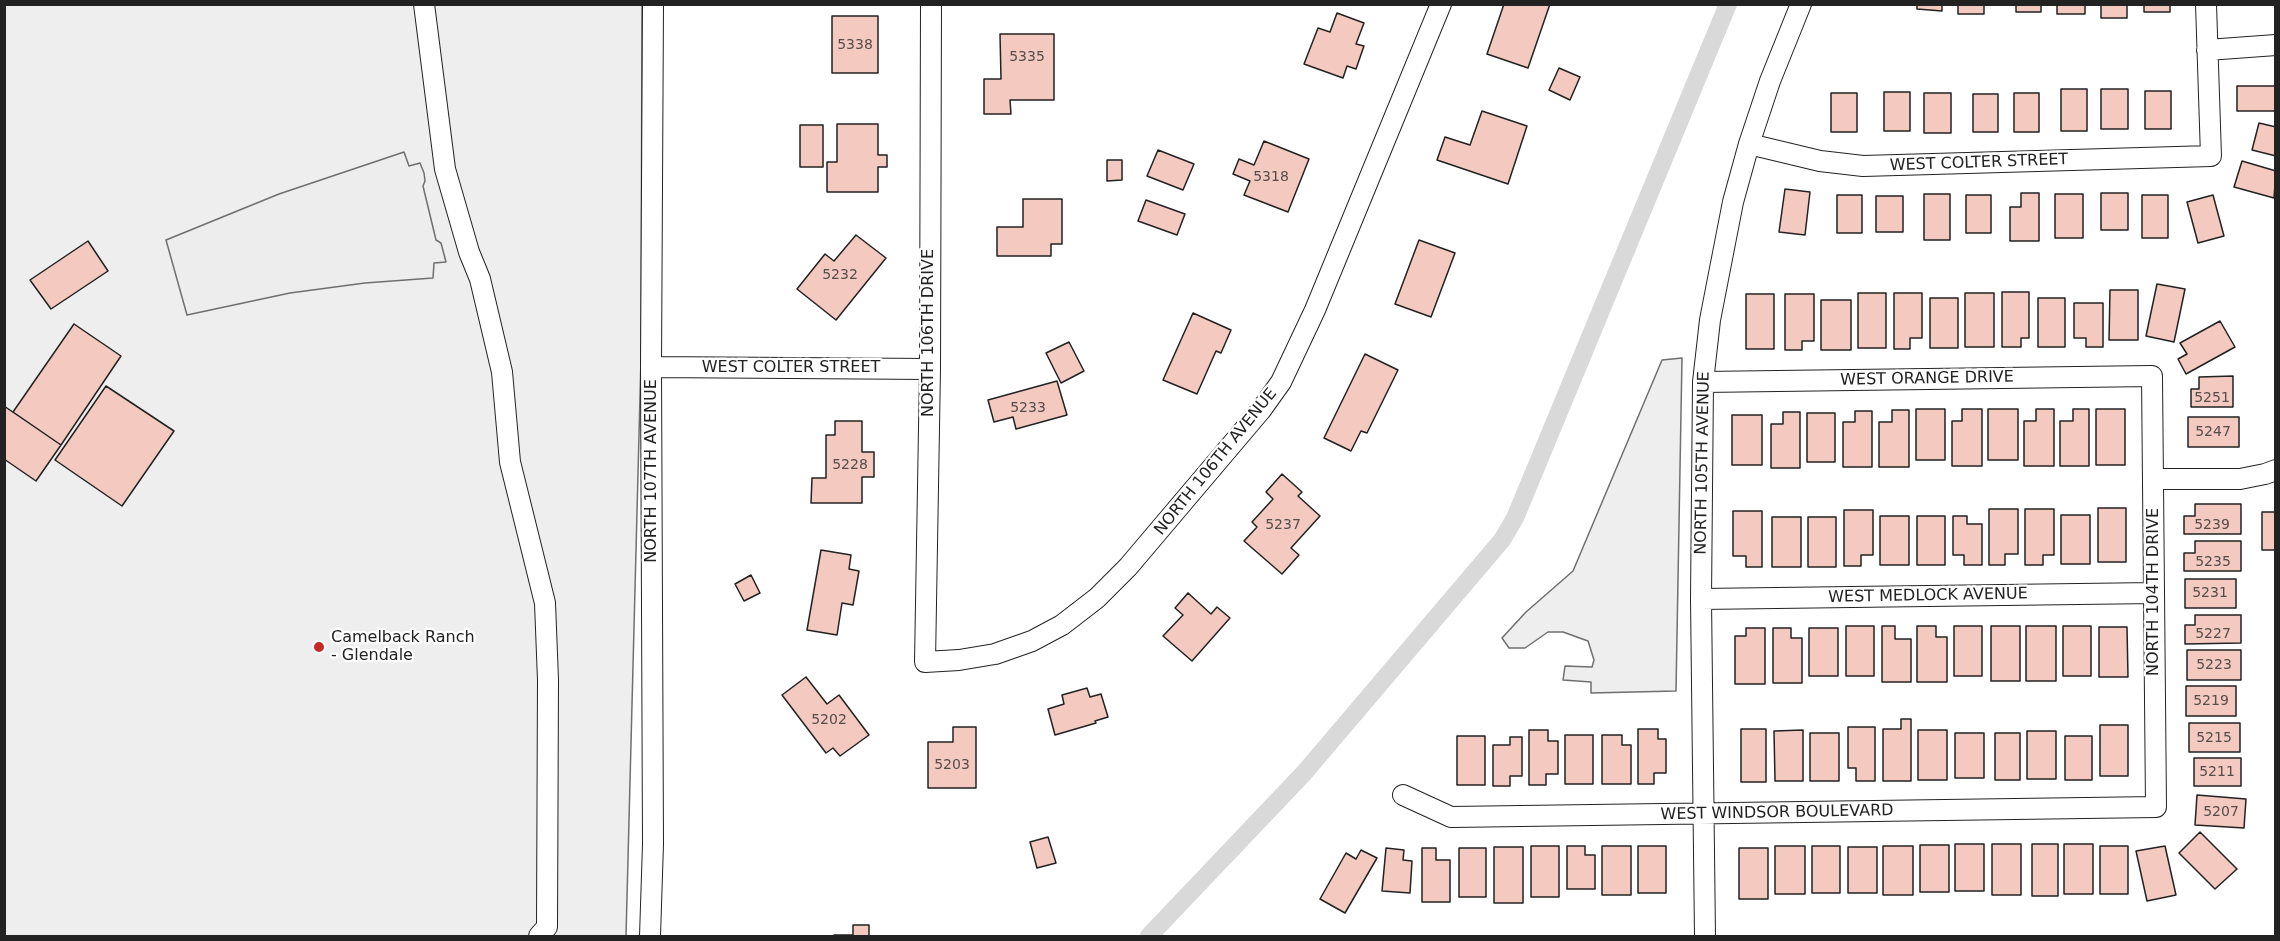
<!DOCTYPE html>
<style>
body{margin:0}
#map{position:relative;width:2280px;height:941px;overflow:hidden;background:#fff;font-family:"DejaVu Sans",sans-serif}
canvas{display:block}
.frame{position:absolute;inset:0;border:6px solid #222;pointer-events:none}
</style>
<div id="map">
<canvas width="2280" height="941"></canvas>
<div class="frame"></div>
</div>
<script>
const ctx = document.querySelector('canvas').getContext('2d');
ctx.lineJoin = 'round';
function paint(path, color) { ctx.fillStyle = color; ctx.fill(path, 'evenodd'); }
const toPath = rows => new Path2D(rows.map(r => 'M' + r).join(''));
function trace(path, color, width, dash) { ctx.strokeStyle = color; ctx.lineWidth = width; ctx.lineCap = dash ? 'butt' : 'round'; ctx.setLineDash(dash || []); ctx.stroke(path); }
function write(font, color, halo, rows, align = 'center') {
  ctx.font = font + ' "DejaVu Sans",sans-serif'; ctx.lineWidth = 4.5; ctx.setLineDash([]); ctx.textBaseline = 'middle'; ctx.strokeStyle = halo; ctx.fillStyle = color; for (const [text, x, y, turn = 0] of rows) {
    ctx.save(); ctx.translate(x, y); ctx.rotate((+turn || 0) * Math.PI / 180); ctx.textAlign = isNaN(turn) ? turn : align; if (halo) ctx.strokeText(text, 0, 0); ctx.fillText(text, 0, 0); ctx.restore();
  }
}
const green = toPath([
 [5,5,642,5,641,358,626,936,5,936,5,5],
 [1682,358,1676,691,1591,693,1591,682,1563,680,1565,666,1592,667,1594,660,1588,641,1563,632,1548,632,1525,648,1509,648,1502,638,1526,612,1573,571,1662,360,1682,358]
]);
paint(green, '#eee');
trace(green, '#6f6f6f', 1.5);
const parking = toPath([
 [404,152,409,166,420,163,424,173,425,181,423,186,436,240,441,243,446,262,434,263,433,278,365,283,290,293,187,315,166,240,279,194,404,152]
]);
paint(parking, '#ededed');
trace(parking, '#6f6f6f', 1.5);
trace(toPath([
 [1149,936,1304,773,1502,540,1515,518,1728,4]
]), '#d9d9d9', 18);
const building = toPath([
 [1504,4,1550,4,1528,68,1487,54,1504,4],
 [1917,4,1942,4,1942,11,1917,9,1917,4],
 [1958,4,1984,4,1984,14,1958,14,1958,4],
 [2016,4,2041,4,2041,12,2016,12,2016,4],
 [2057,4,2085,4,2085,14,2057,14,2057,4],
 [2101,4,2127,4,2127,18,2101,18,2101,4],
 [2144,4,2170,4,2170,12,2144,12,2144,4],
 [1337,13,1364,23,1356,44,1364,46,1356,69,1347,66,1343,78,1304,64,1318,28,1330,32,1337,13],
 [832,16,878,16,878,73,832,73,832,16],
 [1000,34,1054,34,1054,100,1010,100,1011,114,984,114,984,79,1001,79,1000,34],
 [1559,68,1580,77,1570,100,1549,90,1559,68],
 [2237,86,2276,86,2276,111,2237,111,2237,86],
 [2061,89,2087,89,2087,131,2061,131,2061,89],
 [2101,89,2128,89,2128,129,2101,129,2101,89],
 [2145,91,2171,91,2171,129,2145,129,2145,91],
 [1884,92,1910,92,1910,131,1884,131,1884,92],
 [1831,93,1857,93,1857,132,1831,132,1831,93],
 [1924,93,1951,93,1951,133,1924,133,1924,93],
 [2014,93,2039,93,2039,132,2014,132,2014,93],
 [1973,94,1998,94,1998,132,1973,132,1973,94],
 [1482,111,1527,126,1508,184,1437,160,1445,137,1470,145,1482,111],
 [2259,123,2276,127,2276,156,2252,150,2259,123],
 [837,124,878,124,878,155,887,155,887,167,878,167,878,192,827,192,827,162,837,162,837,124],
 [800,125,823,125,823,167,800,167,800,125],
 [1264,141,1309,159,1288,212,1244,195,1250,181,1233,174,1239,159,1254,165,1264,141],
 [1158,150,1194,164,1183,190,1147,176,1158,150],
 [1107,160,1122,160,1122,180,1107,181,1107,160],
 [2242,161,2276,171,2274,198,2234,187,2242,161],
 [1785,189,1810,192,1805,235,1779,232,1785,189],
 [2021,193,2039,193,2039,241,2010,241,2010,207,2021,207,2021,193],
 [2101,193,2128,193,2128,230,2101,230,2101,193],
 [1924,194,1950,194,1950,240,1924,240,1924,194],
 [2055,194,2083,194,2083,238,2055,238,2055,194],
 [1837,195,1862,195,1862,233,1837,233,1837,195],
 [1966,195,1991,195,1991,233,1966,233,1966,195],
 [2142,195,2168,195,2168,238,2142,238,2142,195],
 [2213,195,2224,236,2198,243,2187,202,2213,195],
 [1876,196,1903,196,1903,232,1876,232,1876,196],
 [1023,199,1062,199,1062,244,1051,244,1051,256,997,256,997,227,1023,227,1023,199],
 [1146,200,1185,214,1177,235,1138,221,1146,200],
 [856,235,886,258,836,320,797,289,825,254,834,261,856,235],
 [1419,240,1455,253,1431,317,1395,304,1419,240],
 [88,241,108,271,51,309,30,280,88,241],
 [2157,284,2185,289,2174,342,2146,336,2157,284],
 [2110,290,2138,290,2138,340,2109,340,2110,290],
 [2002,292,2029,292,2029,338,2021,338,2021,347,2002,347,2002,292],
 [1858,293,1886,293,1886,348,1858,348,1858,293],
 [1894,293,1922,293,1922,338,1910,338,1910,349,1894,349,1894,293],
 [1965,293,1994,293,1994,347,1965,347,1965,293],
 [1746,294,1774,294,1774,349,1746,349,1746,294],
 [1785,294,1814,294,1814,341,1802,341,1802,350,1785,350,1785,294],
 [1930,298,1958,298,1958,348,1930,348,1930,298],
 [2038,298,2065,298,2065,347,2038,347,2038,298],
 [1821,300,1851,300,1851,350,1821,350,1821,300],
 [2074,303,2103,303,2103,347,2086,347,2086,338,2074,338,2074,303],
 [1193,313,1231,330,1221,353,1216,351,1197,394,1163,380,1193,313],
 [2220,321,2235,347,2186,374,2178,359,2187,354,2180,343,2220,321],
 [74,324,121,356,61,445,13,412,74,324],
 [1069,342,1084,371,1061,383,1046,353,1069,342],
 [1365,354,1398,370,1367,433,1361,431,1351,451,1324,438,1365,354],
 [2233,376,2233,407,2191,407,2191,389,2199,389,2199,377,2233,376],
 [1057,381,1067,415,1016,429,1013,417,994,422,988,400,1057,381],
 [106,386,174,431,122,506,55,460,106,386],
 [4,406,61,445,36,481,4,459,4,406],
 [1916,409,1945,409,1945,460,1916,460,1916,409],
 [1962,409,1982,409,1982,466,1952,466,1952,421,1962,421,1962,409],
 [1988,409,2018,409,2018,460,1988,460,1988,409],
 [2036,409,2054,409,2054,466,2024,466,2024,421,2036,421,2036,409],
 [2073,409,2089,409,2089,466,2060,466,2060,421,2073,421,2073,409],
 [2096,409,2125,409,2125,465,2096,465,2096,409],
 [1892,410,1909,410,1909,467,1879,467,1879,422,1892,422,1892,410],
 [1855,411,1872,411,1872,467,1843,467,1843,422,1855,422,1855,411],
 [1783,412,1800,412,1800,468,1771,468,1771,424,1783,424,1783,412],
 [1807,413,1835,413,1835,462,1807,462,1807,413],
 [1732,415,1762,415,1762,465,1732,465,1732,415],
 [2188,417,2239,417,2239,447,2188,447,2188,417],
 [835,421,862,421,862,452,874,452,874,477,862,477,862,503,811,503,812,478,826,478,826,435,835,435,835,421],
 [1282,474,1302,492,1298,496,1320,516,1291,548,1299,555,1282,574,1244,541,1257,527,1252,522,1273,499,1266,492,1282,474],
 [2195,504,2241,504,2241,534,2184,534,2184,516,2195,516,2195,504],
 [2098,508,2126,508,2126,562,2098,562,2098,508],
 [1989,509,2018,509,2018,554,2005,554,2005,565,1989,565,1989,509],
 [2025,509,2054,509,2054,555,2043,555,2043,565,2025,565,2025,509],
 [1844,510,1873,510,1873,555,1861,555,1861,566,1844,566,1844,510],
 [1733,511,1762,511,1762,567,1746,567,1746,556,1733,556,1733,511],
 [2262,512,2276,512,2276,550,2262,550,2262,512],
 [2061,515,2090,515,2090,564,2061,564,2061,515],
 [1880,516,1909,516,1909,565,1880,565,1880,516],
 [1917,516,1945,516,1945,565,1917,565,1917,516],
 [1953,516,1967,516,1967,524,1982,524,1982,565,1964,565,1964,555,1953,555,1953,516],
 [1772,517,1801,517,1801,567,1772,567,1772,517],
 [1808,517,1836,517,1836,567,1808,567,1808,517],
 [2195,541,2241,541,2241,571,2184,571,2184,553,2195,553,2195,541],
 [821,550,851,555,849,569,859,571,853,605,842,603,837,635,807,630,821,550],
 [751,575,760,593,744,601,735,584,751,575],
 [2185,579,2236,579,2236,608,2185,608,2185,579],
 [1188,593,1211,614,1217,607,1230,618,1192,661,1163,636,1183,615,1175,608,1188,593],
 [2195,615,2241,615,2241,643,2185,644,2185,625,2195,625,2195,615],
 [1846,626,1874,626,1874,676,1846,676,1846,626],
 [1882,626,1895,626,1895,639,1911,639,1911,682,1882,682,1882,626],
 [1917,626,1936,626,1936,637,1947,637,1947,682,1917,682,1917,626],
 [1954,626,1982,626,1982,676,1954,676,1954,626],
 [1991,626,2020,626,2020,681,1991,681,1991,626],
 [2026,626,2056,626,2056,681,2026,681,2026,626],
 [2063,626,2091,626,2091,676,2063,676,2063,626],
 [2099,627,2127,627,2128,677,2099,677,2099,627],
 [1746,628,1765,628,1765,684,1735,684,1735,636,1746,636,1746,628],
 [1773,628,1791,628,1791,638,1802,638,1802,683,1773,683,1773,628],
 [1809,628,1838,628,1838,676,1809,676,1809,628],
 [2187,650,2241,650,2241,680,2187,680,2187,650],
 [806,677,827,704,839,695,869,735,840,756,833,748,826,753,782,695,806,677],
 [2186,686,2236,686,2236,716,2186,716,2186,686],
 [1087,688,1090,697,1101,694,1108,717,1095,721,1096,723,1055,735,1048,709,1064,704,1062,695,1087,688],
 [1901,719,1911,719,1911,781,1883,781,1883,729,1901,729,1901,719],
 [2189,723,2240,723,2240,752,2189,752,2189,723],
 [2100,725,2128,725,2128,776,2100,776,2100,725],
 [953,727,976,727,976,788,928,788,928,742,953,742,953,727],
 [1848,727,1875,727,1875,781,1856,781,1856,768,1848,768,1848,727],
 [1638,729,1658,729,1658,739,1666,739,1666,773,1654,773,1654,784,1638,784,1638,729],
 [1741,729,1766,729,1766,782,1741,782,1741,729],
 [1529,730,1548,730,1548,741,1558,741,1558,774,1546,774,1546,785,1529,785,1529,730],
 [1803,730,1803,781,1775,781,1774,731,1803,730],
 [1918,730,1947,730,1947,780,1918,780,1918,730],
 [2027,731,2056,731,2056,779,2027,779,2027,731],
 [1810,733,1839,733,1839,781,1810,781,1810,733],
 [1955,733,1984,733,1984,778,1955,778,1955,733],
 [1995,733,2020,733,2020,780,1995,780,1995,733],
 [1565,735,1593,735,1593,784,1565,784,1565,735],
 [1602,735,1622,735,1622,745,1631,745,1631,784,1602,784,1602,735],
 [1457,736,1485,736,1485,785,1457,785,1457,736],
 [2065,736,2092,736,2092,780,2065,780,2065,736],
 [1510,737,1522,737,1522,776,1510,776,1510,786,1493,786,1493,745,1510,745,1510,737],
 [2194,758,2241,758,2241,786,2194,786,2194,758],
 [2197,795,2246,799,2244,828,2195,825,2197,795],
 [2200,832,2237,869,2215,889,2179,853,2200,832],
 [1048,837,1056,863,1037,868,1030,842,1048,837],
 [1955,844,1984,844,1984,891,1955,891,1955,844],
 [1992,844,2021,844,2021,895,1992,895,1992,844],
 [2032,844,2058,844,2058,896,2032,896,2032,844],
 [2064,844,2093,844,2093,894,2064,894,2064,844],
 [1920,845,1949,845,1949,892,1920,892,1920,845],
 [1531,846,1559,846,1559,897,1531,897,1531,846],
 [1567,846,1585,846,1585,855,1595,855,1595,889,1567,889,1567,846],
 [1602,846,1631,846,1631,895,1602,895,1602,846],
 [1638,846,1666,846,1666,893,1638,893,1638,846],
 [1775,846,1805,846,1805,894,1775,894,1775,846],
 [1812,846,1840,846,1840,893,1812,893,1812,846],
 [1883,846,1913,846,1913,895,1883,895,1883,846],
 [2100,846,2128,846,2128,894,2100,894,2100,846],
 [2165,846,2176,895,2147,901,2136,851,2165,846],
 [1494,847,1523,847,1523,903,1494,903,1494,847],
 [1848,847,1877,847,1877,893,1848,893,1848,847],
 [1386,848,1404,850,1403,860,1412,861,1410,893,1382,891,1386,848],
 [1422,848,1436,848,1436,860,1450,860,1450,902,1422,902,1422,848],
 [1459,848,1486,848,1486,897,1459,897,1459,848],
 [1739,848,1768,848,1768,899,1739,899,1739,848],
 [1361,850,1377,858,1345,913,1320,899,1346,853,1356,859,1361,850],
 [853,925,869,925,869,936,834,936,834,935,853,935,853,925]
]);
paint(building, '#f3c9c0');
trace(building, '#222', 1.5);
const minor = toPath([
 [424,4,445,169,469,252,480,279,502,372,510,462,545,603,548,680,547,927,539,936],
 [931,4,930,369,925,662,959,660,995,654,1032,641,1062,625,1097,598,1128,567,1261,410,1281,382,1315,310,1441,4],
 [2207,50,2276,45],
 [1749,144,1820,161,1863,166,2211,156,2206,4],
 [651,367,930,369],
 [2154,479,2240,479,2265,474,2276,470],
 [1701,599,2154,593],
 [1403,795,1451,817,2156,807,2152,376,1703,382],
 [650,936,653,844,651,367,653,4],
 [1705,936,1701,599,1703,382,1710,320,1733,202,1749,144,1770,81,1801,4]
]);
trace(minor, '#222', 22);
trace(minor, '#fff', 20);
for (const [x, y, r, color] of [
 [319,647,6,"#c62828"]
]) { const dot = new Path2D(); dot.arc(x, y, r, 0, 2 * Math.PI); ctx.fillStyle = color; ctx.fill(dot); trace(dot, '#fff', 2); }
write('14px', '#564c4a', null, [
 ["5338",855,45],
 ["5335",1027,57],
 ["5318",1271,177],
 ["5232",840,275],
 ["5251",2212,398],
 ["5233",1028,408],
 ["5247",2213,432],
 ["5228",850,465],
 ["5237",1283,525],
 ["5239",2212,525],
 ["5235",2213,562],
 ["5231",2210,593],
 ["5227",2213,634],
 ["5223",2214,665],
 ["5219",2211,701],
 ["5202",829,720],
 ["5215",2214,738],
 ["5203",952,765],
 ["5211",2217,772],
 ["5207",2221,812]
]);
write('16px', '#222', '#fff', [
 ["WEST COLTER STREET",1979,163,-2],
 ["NORTH 106TH DRIVE",929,333,-90],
 ["WEST COLTER STREET",791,368],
 ["WEST ORANGE DRIVE",1927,379,-1],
 ["NORTH 106TH AVENUE",1216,462,-51],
 ["NORTH 105TH AVENUE",1703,463,-89],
 ["NORTH 107TH AVENUE",652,471,-90],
 ["NORTH 104TH DRIVE",2154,592,-90],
 ["WEST MEDLOCK AVENUE",1928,596,-1],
 ["WEST WINDSOR BOULEVARD",1777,813,-1]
]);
write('16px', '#222', '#fff', [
 ["Camelback Ranch",331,638],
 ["- Glendale",331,656]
], 'left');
</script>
